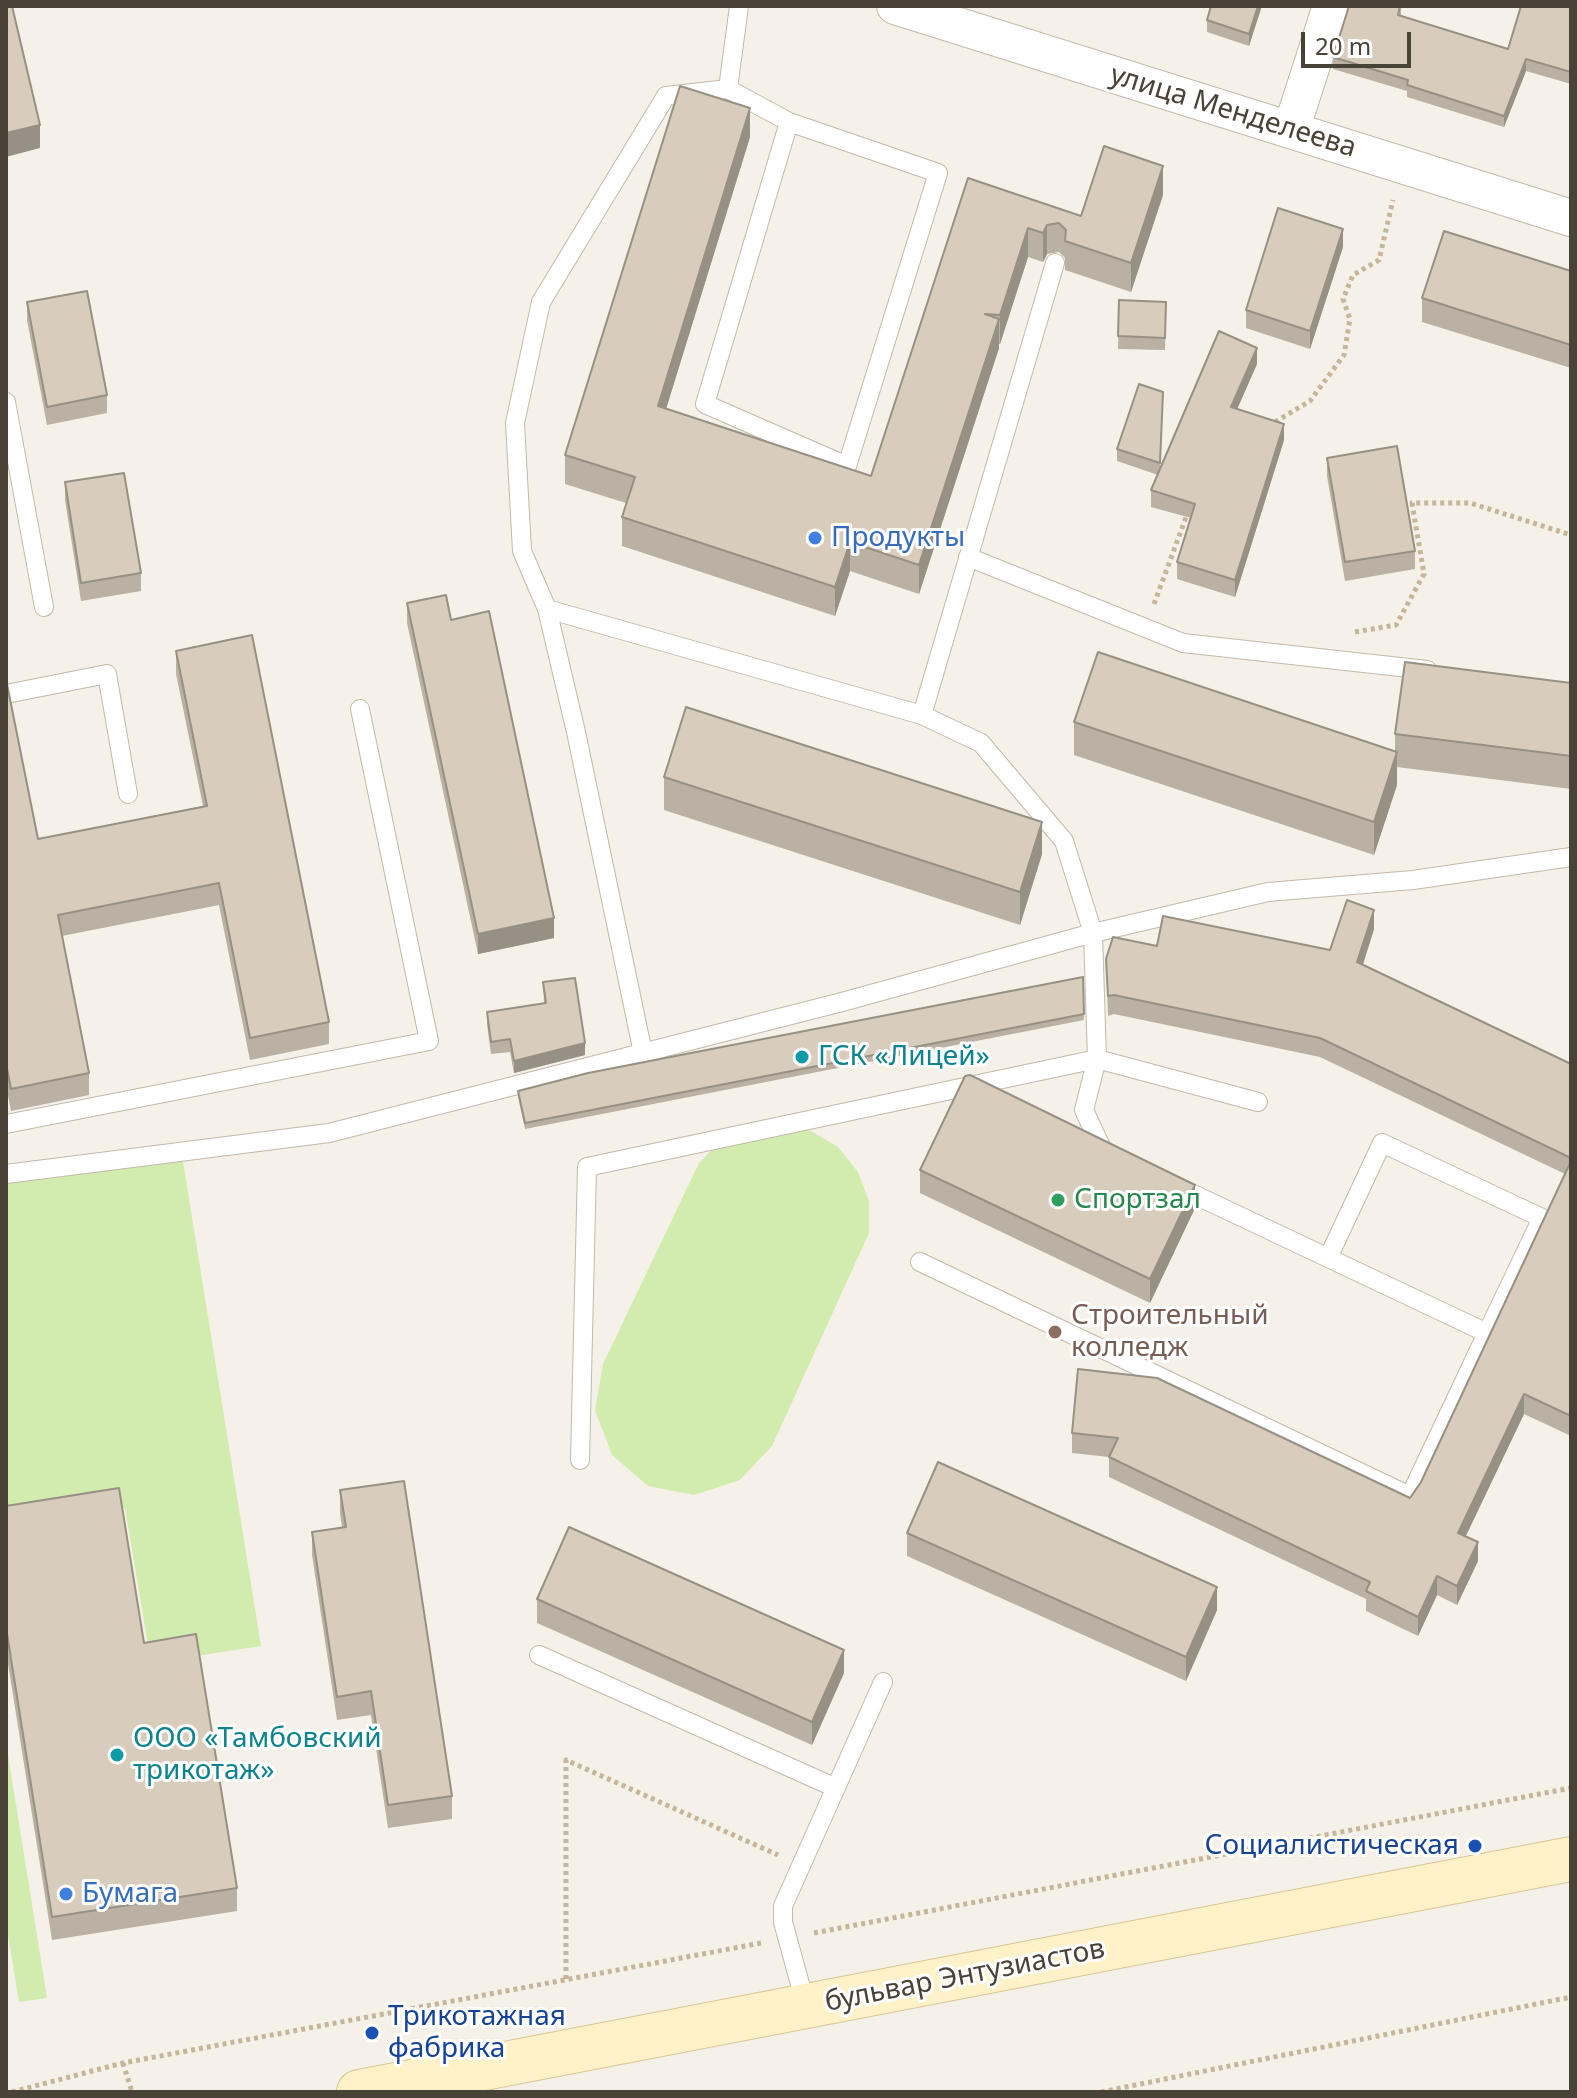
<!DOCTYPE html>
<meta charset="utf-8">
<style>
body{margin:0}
#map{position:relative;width:1577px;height:2098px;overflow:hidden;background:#f5f1e8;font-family:"Noto Sans",sans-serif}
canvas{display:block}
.frame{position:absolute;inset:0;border:8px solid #494236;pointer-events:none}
.scale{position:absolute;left:1301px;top:32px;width:110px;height:36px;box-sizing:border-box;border:4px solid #494236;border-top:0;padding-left:10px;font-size:24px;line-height:28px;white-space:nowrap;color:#494236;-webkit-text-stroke:6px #fff;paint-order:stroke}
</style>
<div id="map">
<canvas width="1577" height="2098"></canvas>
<div class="frame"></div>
<div class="scale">20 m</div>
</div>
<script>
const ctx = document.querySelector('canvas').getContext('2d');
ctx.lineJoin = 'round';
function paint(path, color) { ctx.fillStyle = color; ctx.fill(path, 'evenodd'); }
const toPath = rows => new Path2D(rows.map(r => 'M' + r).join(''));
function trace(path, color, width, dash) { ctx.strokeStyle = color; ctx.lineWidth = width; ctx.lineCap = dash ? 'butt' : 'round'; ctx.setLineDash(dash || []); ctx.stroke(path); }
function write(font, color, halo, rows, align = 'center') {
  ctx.font = font + ' "Noto Sans",sans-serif'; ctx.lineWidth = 6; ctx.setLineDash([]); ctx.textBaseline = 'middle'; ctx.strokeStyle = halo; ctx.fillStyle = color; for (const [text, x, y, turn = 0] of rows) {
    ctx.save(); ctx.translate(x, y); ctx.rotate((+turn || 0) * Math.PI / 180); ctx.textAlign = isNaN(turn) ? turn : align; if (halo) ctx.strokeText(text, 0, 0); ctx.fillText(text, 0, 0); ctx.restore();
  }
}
paint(toPath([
 [780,1124,811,1131,838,1147,858,1172,869,1201,869,1233,772,1446,740,1480,694,1495,648,1486,612,1455,595,1410,603,1364,699,1163,721,1141],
 [182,1155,261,1646,151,1663,125,1508,6,1526,6,1183],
 [6,1742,47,1998,19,2002,6,1923]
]), '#d1ecae');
const service = toPath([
 [739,6,728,89,789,122,938,173,847,466,705,404,789,122],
 [728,89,666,96,541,302,515,423,522,551,547,609,922,715,981,743,1064,841,1093,933,1097,1059,1258,1102],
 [6,402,44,607],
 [968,557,1183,643,1427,670],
 [547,609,576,732,643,1053],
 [6,694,107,674,128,794],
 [922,715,1055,263],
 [6,1124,429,1041,360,709],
 [6,1174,329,1133,842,1002,1093,933,1268,892,1413,880,1571,857],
 [1328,1258,1382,1143,1542,1218,1487,1333],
 [920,1262,1410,1496,1487,1333,1174,1185],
 [580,1460,587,1167,1097,1059,1084,1110,1103,1151,1107,1153],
 [539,1655,836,1788],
 [806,2006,783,1922,783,1906,883,1682]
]);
const minor = toPath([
 [895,6,1571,218],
 [1291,130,1331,6]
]);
const secondary = toPath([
 [359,2092,1571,1859]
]);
trace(service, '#c2b9aa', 20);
trace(minor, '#c2b9aa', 38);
trace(secondary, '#d9c695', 46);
trace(toPath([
 [1275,422,1310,401,1344,355,1350,319,1343,299,1353,275,1379,260,1393,200],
 [1154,604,1188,512],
 [1355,632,1396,625,1424,574,1412,503,1470,503,1571,535],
 [814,1933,1571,1788],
 [566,1979,566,1760,778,1855],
 [123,2063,132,2092],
 [12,2092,123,2063,761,1943],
 [1101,2092,1571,1997]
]), '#c5b59a', 5, [4, 4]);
trace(service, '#fff', 18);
trace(minor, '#fff', 36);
trace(secondary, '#fff1c8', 44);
paint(toPath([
 [1261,6,1249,46,1207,32,1207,20],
 [1401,6,1401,16,1508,49,1571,6,1571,84,1526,71,1504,127,1407,97,1407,91,1333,69,1333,57],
 [750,137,666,409,871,476,968,178,1081,216,1163,195,1131,292,1065,270,1065,258,1059,252,1047,254,1043,262,1028,257,1000,344,999,344,999,348,919,594,850,571,835,616,622,546,622,517,626,503,565,484,565,455],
 [1343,247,1310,349,1246,328,1246,310],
 [1571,271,1571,368,1422,322,1422,298],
 [1119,300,1166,302,1165,350,1118,349],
 [27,302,107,395,107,413,47,425,27,320],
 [1257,364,1237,409,1284,440,1235,597,1177,579,1177,562,1191,518,1151,507,1151,490,1158,475,1117,461,1117,449,1163,392,1160,469],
 [1327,458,1415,551,1415,569,1345,581,1327,476],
 [65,482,141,573,141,591,81,601,65,500],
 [407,603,451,620,554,938,478,954,407,623],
 [176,651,329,1022,329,1044,250,1060,219,905,62,936,89,1073,89,1095,11,1111,6,1085,6,684,38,839,203,806,176,674],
 [1571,683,1571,789,1397,767,1397,785,1374,855,1074,755,1074,722,1395,751,1395,734],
 [664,777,1042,854,1020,925,664,810],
 [1374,929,1363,965,1571,1064,1571,1436,1524,1414,1466,1536,1478,1561,1457,1605,1437,1595,1418,1636,1366,1611,1366,1599,1109,1477,1109,1457,1072,1453,1072,1433,1078,1369,1410,1498,1421,1482,1565,1174,1320,1057,1114,1014,1108,1016,1106,959,1157,946,1330,950],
 [1083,977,1084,1020,525,1129,518,1097,518,1091],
 [543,982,585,1055,514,1073,510,1052,491,1054,487,1024,487,1012,544,1003],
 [920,1170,1195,1208,1150,1303,920,1193],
 [340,1490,452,1796,452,1819,388,1828,371,1715,337,1720,312,1555,312,1532,342,1527,340,1514],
 [6,1506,144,1643,237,1888,237,1911,52,1940,6,1651],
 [907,1533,1217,1610,1186,1681,907,1556],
 [537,1599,844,1673,812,1745,537,1623]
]), '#bab0a3');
paint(toPath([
 [1258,6,1261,6,1261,9,1249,46,1249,34],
 [1526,59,1526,71,1504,127,1504,116],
 [750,108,750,137,658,435,658,406],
 [40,125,40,148,6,157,6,133],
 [1163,166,1163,195,1131,292,1131,263],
 [1047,225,1047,254,1043,262,1043,233],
 [1028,228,1028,257,1000,344,1000,315],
 [1343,229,1343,247,1310,349,1310,331],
 [999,319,999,348,919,594,919,565],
 [1257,348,1257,364,1231,423,1231,407],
 [1284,424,1284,440,1235,597,1235,580],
 [850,542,850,571,835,616,835,587],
 [1397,752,1397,785,1374,855,1374,822],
 [1042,822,1042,854,1020,925,1020,892],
 [1374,910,1374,929,1357,982,1357,962],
 [554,918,554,938,478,954,478,934],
 [585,1043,585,1055,514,1073,514,1061],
 [1195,1185,1195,1208,1150,1303,1150,1279],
 [1524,1394,1524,1414,1458,1552,1458,1533],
 [1478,1542,1478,1561,1457,1605,1457,1586],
 [1437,1576,1437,1595,1418,1636,1418,1617],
 [1217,1587,1217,1610,1186,1681,1186,1657],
 [844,1650,844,1673,812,1745,812,1722]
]), '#979084');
const building = toPath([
 [6,6,12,6,40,125,6,133,6,6],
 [1211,6,1258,6,1249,34,1207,20,1211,6],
 [1349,6,1400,6,1398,15,1508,49,1521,6,1571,6,1571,72,1526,59,1504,116,1407,85,1408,80,1333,57,1349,6],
 [680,86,750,108,658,406,871,476,968,178,1081,216,1104,146,1163,166,1131,263,1065,241,1066,230,1059,223,1047,225,1043,233,1028,228,1000,315,985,314,999,319,919,565,850,542,835,587,622,517,635,477,565,455,680,86],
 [1278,208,1343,229,1310,331,1246,310,1278,208],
 [1444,231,1571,271,1571,345,1422,298,1444,231],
 [87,291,107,395,47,407,27,302,87,291],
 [1119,300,1166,302,1165,338,1118,336,1119,300],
 [1219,331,1257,348,1231,407,1284,424,1235,580,1177,562,1195,504,1151,490,1219,331],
 [1139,384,1163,392,1160,463,1117,449,1139,384],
 [1397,446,1415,551,1345,562,1327,458,1397,446],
 [124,473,141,573,81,583,65,482,124,473],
 [446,595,451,620,489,611,554,918,478,934,407,603,446,595],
 [252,635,329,1022,250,1038,219,883,58,915,89,1073,11,1089,6,1063,6,684,7,684,38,839,207,806,176,651,252,635],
 [1098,652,1397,752,1374,822,1074,722,1098,652],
 [1405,662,1571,683,1571,756,1395,734,1405,662],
 [686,707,1042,822,1020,892,664,777,686,707],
 [1347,900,1374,910,1357,962,1571,1064,1571,1158,1320,1038,1114,995,1108,996,1106,959,1113,937,1157,946,1163,916,1330,950,1347,900],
 [1083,977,1084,1014,525,1123,518,1091,588,1073,1083,977],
 [575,978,585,1043,514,1061,510,1039,491,1042,487,1012,546,1003,543,982,575,978],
 [970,1075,1195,1185,1150,1279,920,1170,965,1076,970,1075],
 [1571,1161,1571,1416,1524,1394,1458,1533,1478,1542,1457,1586,1437,1576,1418,1617,1366,1591,1370,1582,1109,1457,1118,1438,1072,1433,1078,1369,1157,1378,1410,1498,1421,1482,1571,1161],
 [938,1462,1217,1587,1186,1657,907,1533,938,1462],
 [404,1481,452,1796,388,1805,371,1691,337,1697,312,1532,346,1527,340,1490,404,1481],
 [119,1488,144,1643,196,1634,237,1888,52,1917,6,1627,6,1506,119,1488],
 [569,1527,844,1650,812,1722,537,1599,569,1527]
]);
paint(building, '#d8cdbd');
trace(building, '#979084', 2);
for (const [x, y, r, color] of [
 [815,538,8,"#3f7fe0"],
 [802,1057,8,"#0f9aa8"],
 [1058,1200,8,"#2e9e5b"],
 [1055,1332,8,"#8d6e63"],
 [117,1755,8,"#0f9aa8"],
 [1475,1846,8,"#1a4fb4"],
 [66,1894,8,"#3f7fe0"],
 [372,2033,8,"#1a4fb4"]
]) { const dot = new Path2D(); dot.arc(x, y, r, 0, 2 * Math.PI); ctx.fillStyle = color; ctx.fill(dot); trace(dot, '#fff', 3); }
write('28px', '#494236', '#fff', [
 ["улица Менделеева",1233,112,17],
 ["бульвар Энтузиастов",965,1976,-11]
]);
write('28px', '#366cbe', '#fff', [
 ["Продукты",831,538],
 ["Бумага",82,1894]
], 'left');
write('28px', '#0d838f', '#fff', [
 ["ГСК «Лицей»",818,1057],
 ["ООО «Тамбовский",133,1739],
 ["трикотаж»",133,1771]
], 'left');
write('28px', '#27864d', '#fff', [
 ["Спортзал",1074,1200]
], 'left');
write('28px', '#785e54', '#fff', [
 ["Строительный",1071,1316],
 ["колледж",1071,1348]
], 'left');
write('28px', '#164399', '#fff', [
 ["Социалистическая",1459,1846],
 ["Трикотажная",388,2017,"left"],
 ["фабрика",388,2049,"left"]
], 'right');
</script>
